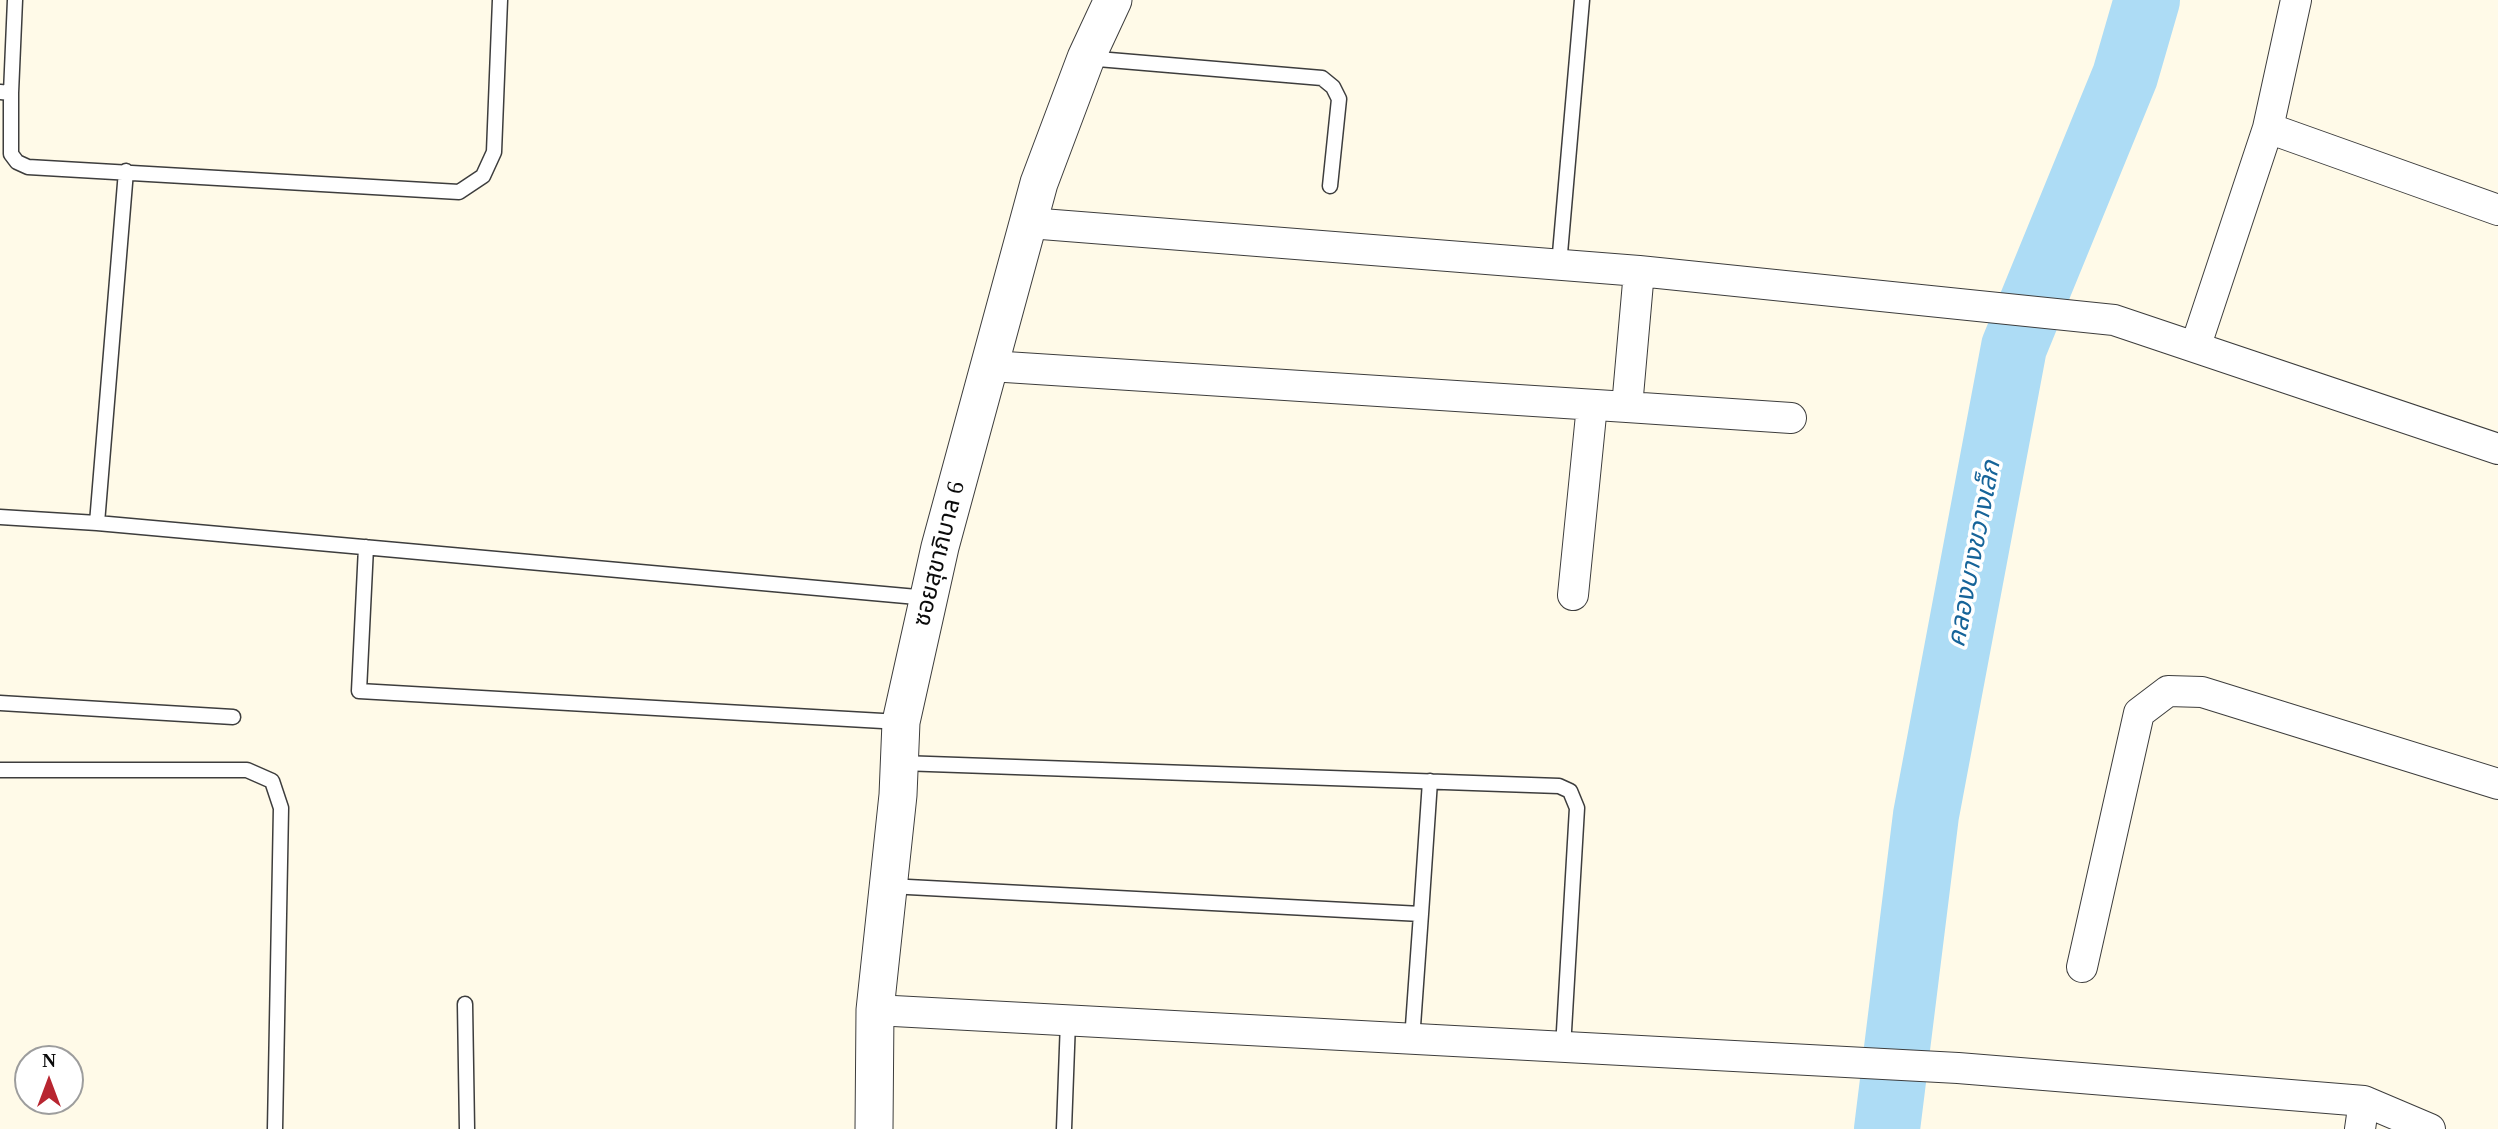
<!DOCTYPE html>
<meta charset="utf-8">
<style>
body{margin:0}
#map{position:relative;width:2498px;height:1129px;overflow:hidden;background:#fffae8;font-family:"Times New Roman",serif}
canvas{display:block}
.north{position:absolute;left:14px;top:1045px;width:70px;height:70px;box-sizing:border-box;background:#fff;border:2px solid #9d9d9d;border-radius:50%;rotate:0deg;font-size:19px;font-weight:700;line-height:28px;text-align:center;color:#0a0a0a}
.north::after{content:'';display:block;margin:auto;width:24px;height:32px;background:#b82530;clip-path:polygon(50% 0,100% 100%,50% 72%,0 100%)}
</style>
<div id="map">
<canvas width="2498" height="1129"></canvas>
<div class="north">N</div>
</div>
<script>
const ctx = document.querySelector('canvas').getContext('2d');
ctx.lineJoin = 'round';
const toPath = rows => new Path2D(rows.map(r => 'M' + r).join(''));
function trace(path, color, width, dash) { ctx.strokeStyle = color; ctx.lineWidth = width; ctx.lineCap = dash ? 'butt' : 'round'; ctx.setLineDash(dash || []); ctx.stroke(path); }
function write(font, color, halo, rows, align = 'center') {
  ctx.font = font + ' "Times New Roman","Noto Sans Thai",serif'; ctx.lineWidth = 7; ctx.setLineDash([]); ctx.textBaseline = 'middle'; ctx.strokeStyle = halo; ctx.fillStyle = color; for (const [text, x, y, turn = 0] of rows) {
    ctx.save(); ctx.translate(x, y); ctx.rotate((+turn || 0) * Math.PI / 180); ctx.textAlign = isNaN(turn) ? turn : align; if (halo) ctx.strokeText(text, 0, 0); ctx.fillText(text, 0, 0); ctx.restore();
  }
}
trace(toPath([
 [1887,1129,1926,815,2014,347,2125,76,2147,0]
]), '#addcf5', 66);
const service = toPath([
 [1086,58,1322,78,1333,87,1339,99,1330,186],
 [0,92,11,93,11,154,17,162,28,167,459,192,483,176,494,152,500,0],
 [11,93,15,0],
 [1559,265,1582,0],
 [0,517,97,523,928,598],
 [97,523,126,171],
 [366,547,359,691,900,722],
 [0,703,233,717],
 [901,763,1559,786,1570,791,1577,808,1563,1048],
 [0,770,247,770,272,781,281,808,275,1129],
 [889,886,1421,914,1430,781],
 [465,1004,467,1129],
 [1412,1040,1421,914],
 [1064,1129,1068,1021]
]);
const minor = toPath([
 [2268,128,2498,210],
 [1029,223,1639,271,2114,320,2498,449],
 [2196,345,2268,128,2296,0],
 [990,366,1627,407,1639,271],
 [1627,407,1791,418],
 [1573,595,1592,405],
 [2082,967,2139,713,2168,691,2202,692,2498,784],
 [875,1010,1958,1068,2364,1101,2430,1129],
 [2360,1129,2364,1101]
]);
const tertiary = toPath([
 [874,1129,875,1010,898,795,901,722,940,547,1039,183,1086,58,1113,0]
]);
trace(service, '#3d3d3d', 17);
trace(minor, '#3d3d3d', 32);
trace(tertiary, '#3d3d3d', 39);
trace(service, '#fff', 14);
trace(minor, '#fff', 30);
trace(tertiary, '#fff', 37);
write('24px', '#0a0a0a', '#fff', [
 ["ซอยสุขาภิบาล 6",940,554,-76]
]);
write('italic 26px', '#166499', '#fff', [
 ["คลองบางขวางเล็ก",1975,554,-79]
]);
</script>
